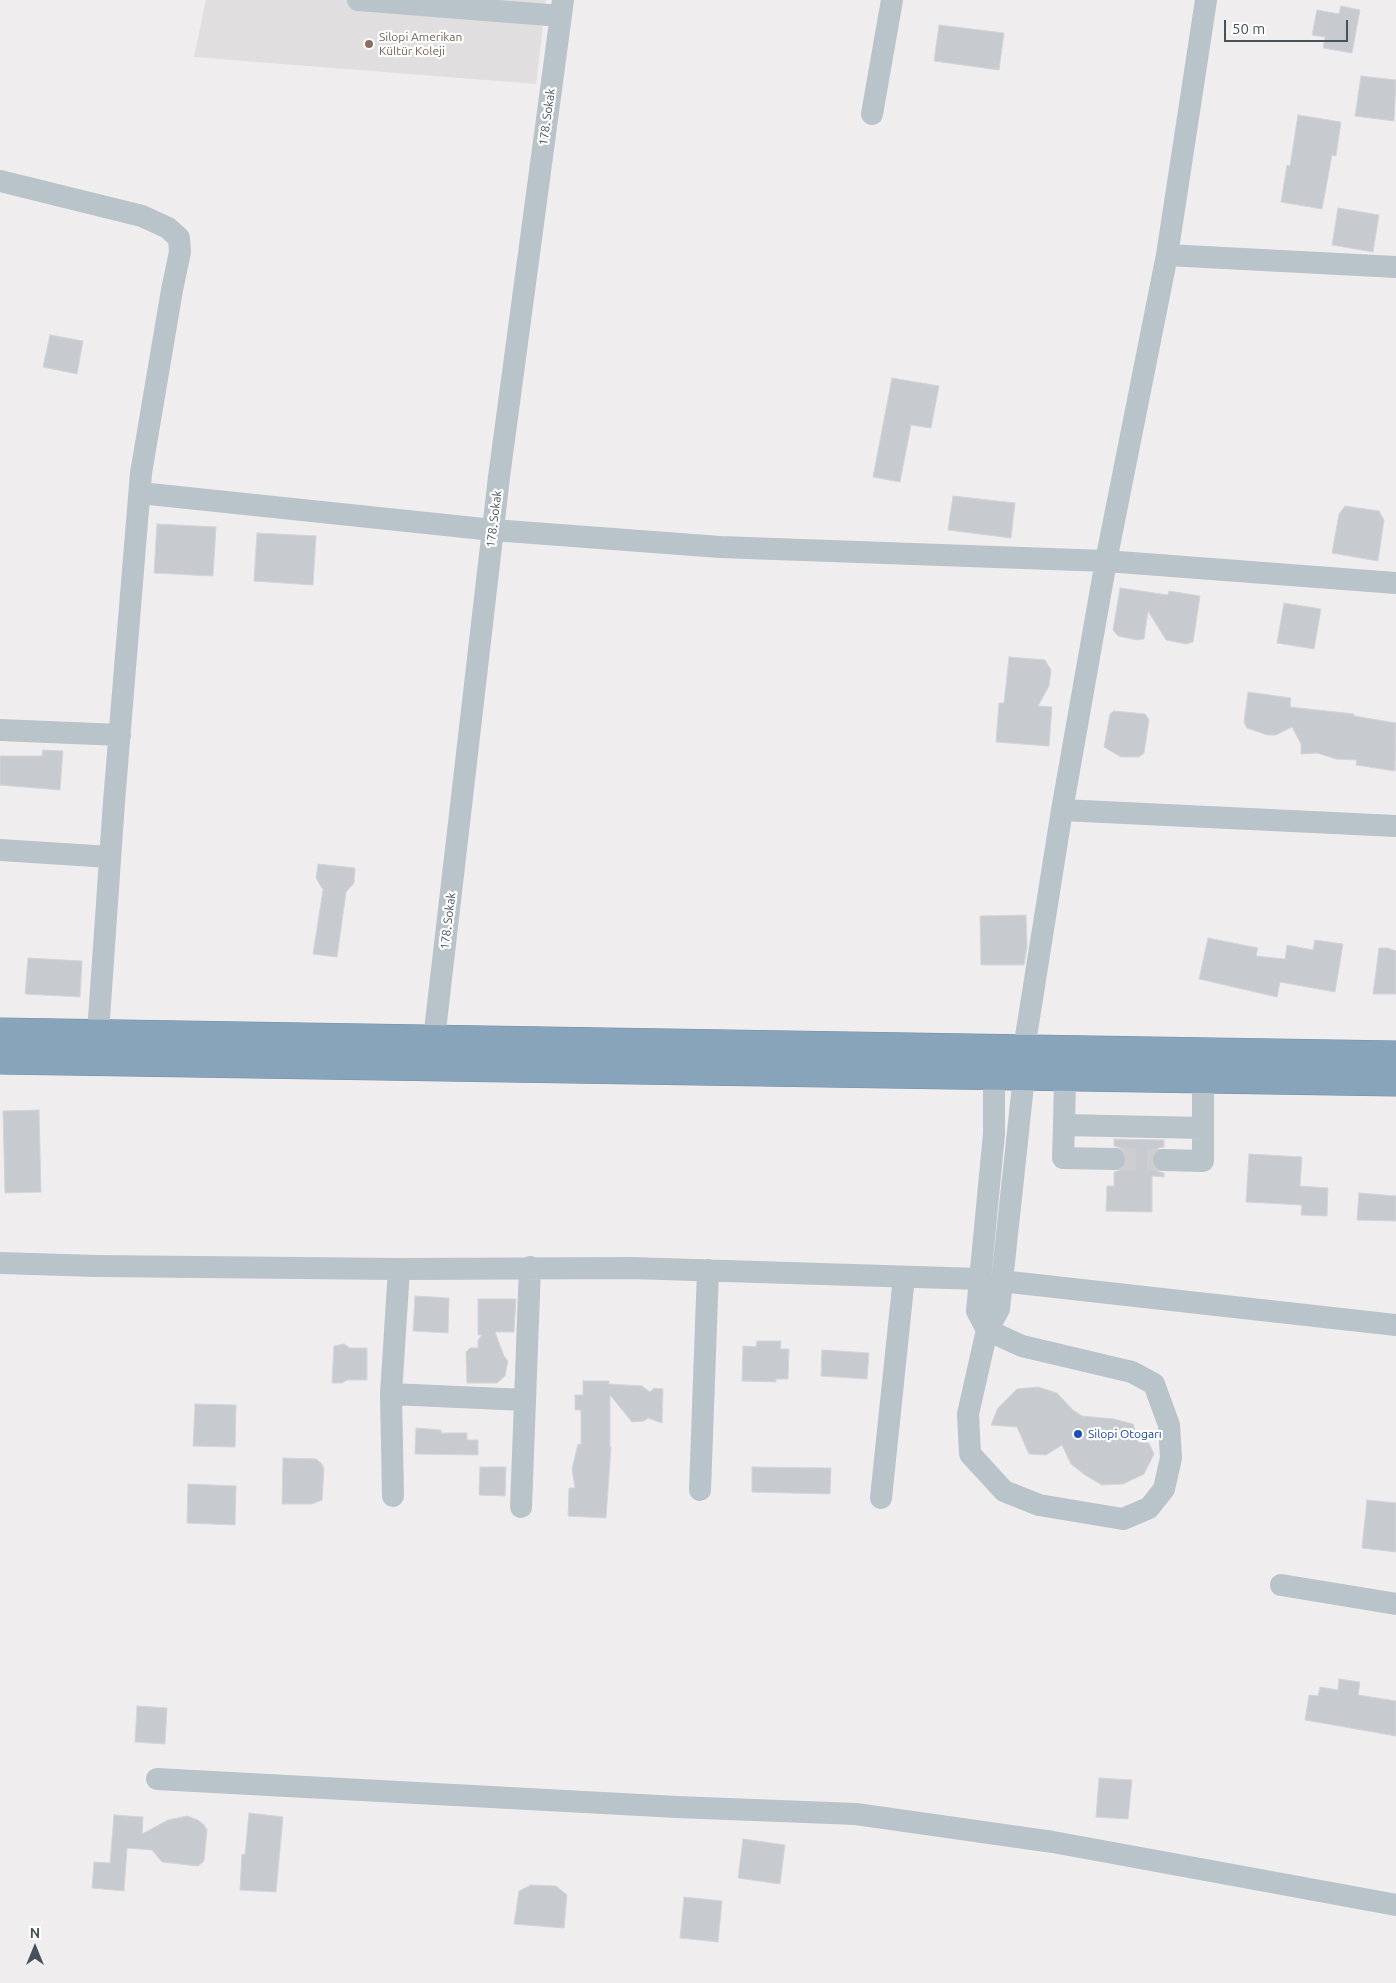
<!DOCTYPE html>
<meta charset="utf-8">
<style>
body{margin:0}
#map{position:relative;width:1396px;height:1983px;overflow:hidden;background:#f0edee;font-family:Ubuntu,sans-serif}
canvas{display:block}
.north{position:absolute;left:10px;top:1923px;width:50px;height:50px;-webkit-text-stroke:4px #fff;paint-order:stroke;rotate:0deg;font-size:14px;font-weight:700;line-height:20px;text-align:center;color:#46525a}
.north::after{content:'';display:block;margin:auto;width:18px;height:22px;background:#46525a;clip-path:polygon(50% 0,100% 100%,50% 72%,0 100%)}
.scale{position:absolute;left:1224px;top:20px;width:124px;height:22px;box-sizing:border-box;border:2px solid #46525a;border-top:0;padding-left:6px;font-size:15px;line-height:18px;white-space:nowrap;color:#46525a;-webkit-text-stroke:4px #fff;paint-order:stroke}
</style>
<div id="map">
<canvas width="1396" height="1983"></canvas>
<div class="north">N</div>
<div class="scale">50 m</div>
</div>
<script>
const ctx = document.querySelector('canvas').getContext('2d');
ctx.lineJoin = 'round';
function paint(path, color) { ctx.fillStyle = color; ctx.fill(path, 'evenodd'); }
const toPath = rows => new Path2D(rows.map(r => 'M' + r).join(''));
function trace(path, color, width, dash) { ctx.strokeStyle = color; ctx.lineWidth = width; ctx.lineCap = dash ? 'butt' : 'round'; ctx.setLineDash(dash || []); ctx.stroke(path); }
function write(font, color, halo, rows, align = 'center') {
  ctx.font = font + ' Ubuntu,sans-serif'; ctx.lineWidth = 4.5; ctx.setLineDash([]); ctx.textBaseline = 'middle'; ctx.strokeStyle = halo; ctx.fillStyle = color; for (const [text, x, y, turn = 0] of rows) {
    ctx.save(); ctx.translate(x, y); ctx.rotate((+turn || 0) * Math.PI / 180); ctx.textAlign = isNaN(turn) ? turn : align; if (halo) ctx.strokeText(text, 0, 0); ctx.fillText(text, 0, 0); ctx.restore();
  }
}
paint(toPath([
 [206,0,546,0,536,84,194,57]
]), '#e1dedf');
const building = toPath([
 [1341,6,1360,10,1352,53,1323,48,1325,37,1312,35,1317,10,1339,14,1341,6],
 [939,25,1004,33,999,70,934,61,939,25],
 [1361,76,1396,80,1394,121,1355,116,1361,76],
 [1298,115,1341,122,1336,156,1332,155,1322,209,1281,202,1287,165,1290,166,1298,115],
 [1338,208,1379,215,1373,252,1332,245,1338,208],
 [50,335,83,341,77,374,43,367,50,335],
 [892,378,939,386,931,428,911,425,900,482,873,477,892,378],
 [953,496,1015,503,1011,538,948,530,953,496],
 [1345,506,1379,511,1384,520,1378,561,1332,553,1339,514,1345,506],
 [157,524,216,527,213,576,154,573,157,524],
 [257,533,316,536,313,585,254,581,257,533],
 [1120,588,1168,595,1169,591,1200,596,1193,642,1186,644,1166,640,1148,611,1144,639,1137,640,1118,636,1113,630,1120,588],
 [1284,603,1321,609,1314,649,1277,643,1284,603],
 [1009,657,1045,660,1051,670,1049,686,1038,706,1052,707,1049,746,996,742,999,703,1004,703,1009,657],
 [1248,692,1291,698,1290,707,1354,714,1354,716,1396,723,1395,771,1356,765,1357,760,1336,759,1317,753,1301,754,1301,744,1292,727,1276,735,1267,735,1247,728,1244,722,1248,692],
 [1114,711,1145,714,1149,720,1144,753,1139,757,1121,757,1104,747,1110,714,1114,711],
 [43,750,63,751,60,790,0,785,0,756,42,756,43,750],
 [318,864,355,868,354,883,346,892,337,957,313,954,323,890,316,878,318,864],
 [1026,915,1027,947,1024,965,981,965,980,916,1026,915],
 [1208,938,1258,948,1256,956,1285,959,1287,945,1313,950,1315,940,1343,944,1335,992,1280,982,1277,997,1199,979,1208,938],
 [1379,948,1388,948,1396,951,1396,994,1373,994,1379,948],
 [28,958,82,961,80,997,25,994,28,958],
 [39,1110,41,1192,5,1193,3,1111,39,1110],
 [1114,1139,1164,1140,1164,1147,1158,1148,1153,1153,1151,1159,1152,1166,1157,1171,1164,1173,1164,1177,1152,1176,1152,1212,1106,1211,1107,1186,1114,1186,1114,1172,1121,1170,1125,1165,1127,1160,1126,1153,1121,1148,1114,1146,1114,1139],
 [1249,1154,1302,1157,1300,1186,1328,1188,1327,1216,1301,1215,1302,1205,1246,1202,1249,1154],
 [1359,1193,1396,1196,1396,1221,1357,1220,1359,1193],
 [415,1296,449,1298,448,1333,413,1331,415,1296],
 [478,1299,516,1299,514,1332,495,1332,504,1356,508,1361,505,1376,497,1383,467,1383,466,1352,470,1348,478,1348,478,1340,482,1335,478,1335,478,1299],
 [757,1341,781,1341,780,1349,789,1349,788,1379,776,1379,776,1382,742,1381,743,1346,756,1347,757,1341],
 [344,1344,350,1348,367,1348,367,1380,347,1380,342,1383,332,1383,334,1346,344,1344],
 [822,1350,869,1353,867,1379,821,1376,822,1350],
 [583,1381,609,1381,609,1384,642,1386,650,1392,654,1388,663,1389,662,1423,648,1418,644,1421,632,1422,610,1395,610,1447,611,1447,606,1518,568,1516,569,1488,575,1488,572,1469,578,1444,581,1445,581,1410,575,1410,575,1395,583,1395,583,1381],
 [1038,1387,1057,1393,1073,1410,1082,1416,1114,1419,1133,1424,1138,1442,1149,1443,1154,1454,1144,1474,1123,1484,1102,1485,1085,1475,1071,1464,1062,1445,1046,1455,1029,1454,1017,1427,991,1425,998,1408,1017,1389,1038,1387],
 [195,1404,236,1405,235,1447,193,1446,195,1404],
 [416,1428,441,1430,441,1433,467,1433,467,1440,478,1440,478,1455,415,1454,416,1428],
 [283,1458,316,1459,322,1464,324,1469,322,1500,312,1504,282,1504,283,1458],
 [480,1467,506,1467,505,1496,479,1495,480,1467],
 [752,1467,831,1468,830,1494,752,1492,752,1467],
 [188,1484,236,1486,235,1525,187,1523,188,1484],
 [1367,1500,1396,1503,1396,1552,1362,1548,1367,1500],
 [1339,1679,1360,1682,1358,1695,1396,1701,1396,1736,1305,1720,1309,1695,1318,1696,1320,1687,1338,1690,1339,1679],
 [137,1706,167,1708,165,1744,135,1742,137,1706],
 [1099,1778,1132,1780,1128,1819,1096,1817,1099,1778],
 [249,1813,283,1817,276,1892,240,1890,242,1854,245,1855,249,1813],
 [114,1815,143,1817,142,1834,168,1820,187,1816,198,1820,204,1825,207,1830,204,1861,198,1866,162,1862,152,1850,127,1848,124,1891,92,1888,94,1862,110,1863,114,1815],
 [743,1839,785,1845,780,1884,738,1878,743,1839],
 [531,1885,556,1886,567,1895,564,1928,514,1924,519,1891,531,1885],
 [684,1897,722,1901,718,1942,680,1938,684,1897]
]);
paint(building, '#c7cbd0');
trace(building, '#d2d4d9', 1);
trace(toPath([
 [1114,1159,1164,1160]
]), '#ceced0', 22, [22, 11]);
const highway = toPath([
 [0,1032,1396,1055],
 [0,1060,1396,1082]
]);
trace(highway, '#728fa6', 29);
trace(toPath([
 [358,0,561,16],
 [872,114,892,0],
 [0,181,142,216,168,228,179,238,180,252,172,290,141,473,114,802,98,1033],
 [1167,255,1396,267],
 [140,493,493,530,720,547,1106,561,1396,583],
 [0,730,120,735],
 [1062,810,1396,826],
 [0,850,110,857],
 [434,1039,499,477,563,0],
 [1065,1077,1064,1125,1203,1128,1203,1079],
 [1064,1125,1063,1158,1114,1159],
 [1164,1160,1203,1161,1203,1128],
 [0,1263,97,1266,399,1269,631,1268,980,1279],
 [1001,1281,1396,1325],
 [987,1330,999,1309,1024,1076,1024,1049,1062,810,1106,561,1167,255,1206,0],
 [987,1330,1022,1346,1132,1372,1154,1384,1169,1425,1171,1458,1164,1489,1149,1508,1123,1519,1039,1505,1004,1491,970,1454,968,1414,987,1330],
 [987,1330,977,1311,994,1134,994,1076,991,1060],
 [391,1394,525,1400],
 [700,1490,708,1270],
 [393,1496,391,1394,399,1269],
 [881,1498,904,1277],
 [521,1507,530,1267],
 [1281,1585,1396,1604],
 [157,1779,677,1807,856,1814,1053,1842,1396,1905]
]), '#b9c3ca', 22);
trace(highway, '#87a4bb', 28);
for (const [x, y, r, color] of [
 [369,44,5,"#8d6e63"],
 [1078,1434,5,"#1a4fb4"]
]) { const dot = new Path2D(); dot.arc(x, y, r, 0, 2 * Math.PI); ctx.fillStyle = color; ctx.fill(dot); trace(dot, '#fff', 2); }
write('12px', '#785e54', '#fff', [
 ["Silopi Amerikan",379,37],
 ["Kültür Koleji",379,51]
], 'left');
write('12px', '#46525a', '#fff', [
 ["178. Sokak",547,117,-82],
 ["178. Sokak",494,519,-83],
 ["178. Sokak",448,921,-83]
]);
write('12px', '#164399', '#fff', [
 ["Silopi Otogarı",1088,1434]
], 'left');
</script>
